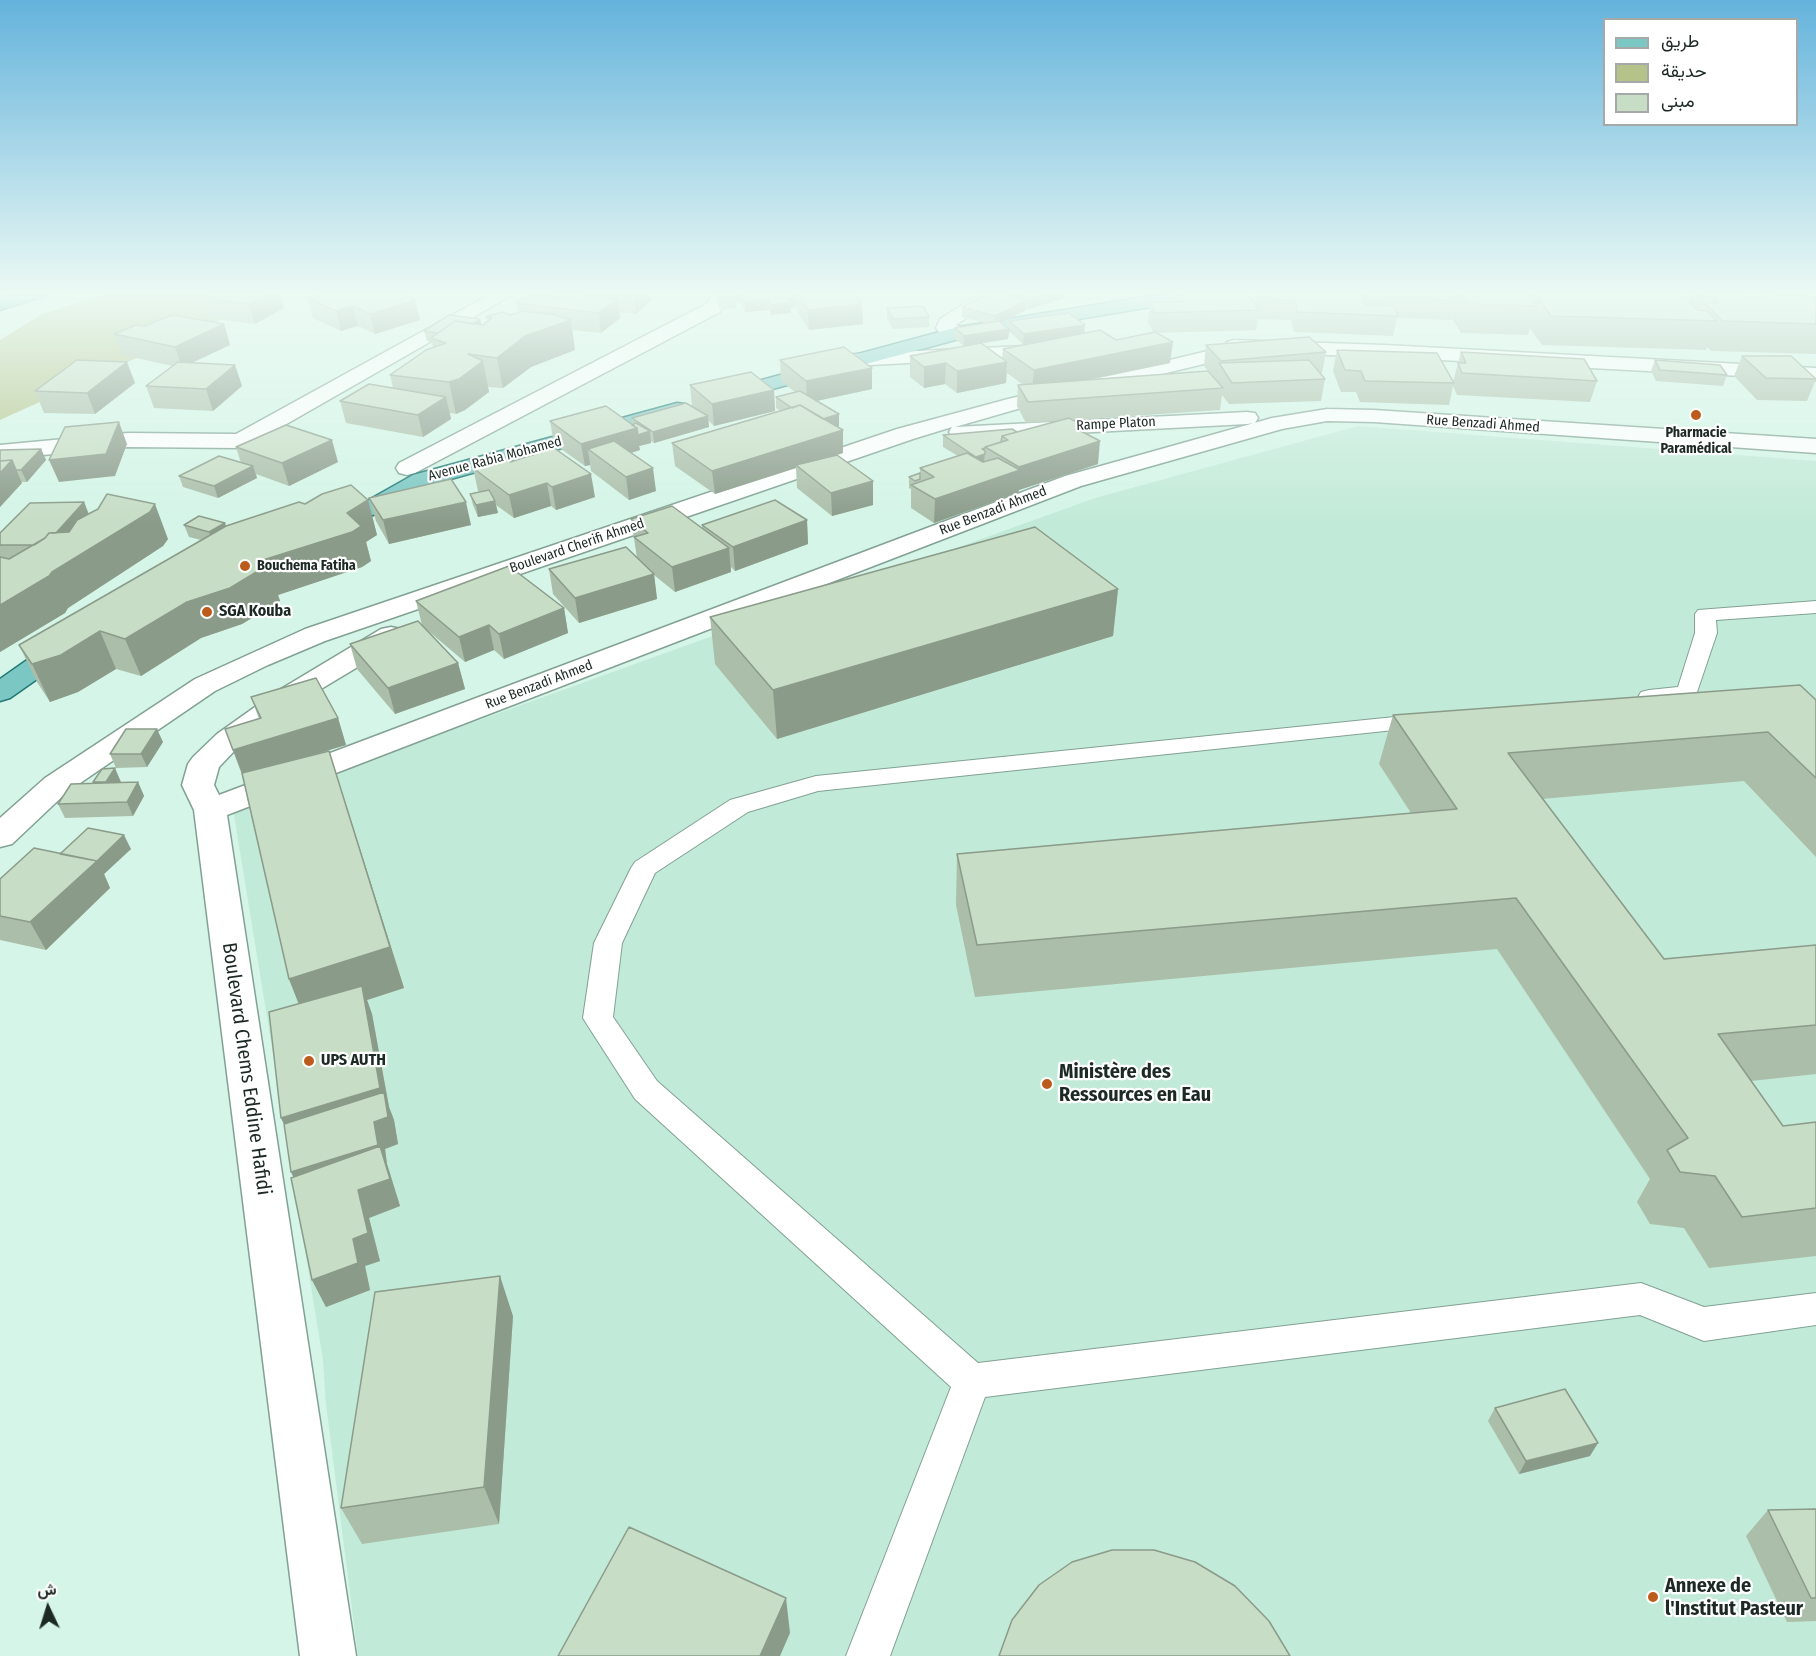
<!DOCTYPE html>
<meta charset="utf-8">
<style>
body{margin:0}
#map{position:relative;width:1816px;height:1656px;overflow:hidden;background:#d4f5e7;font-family:"Fira Sans Condensed",Vazirmatn,sans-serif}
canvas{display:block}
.legend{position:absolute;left:1603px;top:18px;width:195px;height:108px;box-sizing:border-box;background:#fff;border:2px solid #a5a9a7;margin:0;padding:8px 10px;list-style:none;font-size:18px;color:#1d2924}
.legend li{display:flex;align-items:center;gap:12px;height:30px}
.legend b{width:30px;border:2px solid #a5a9a7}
.north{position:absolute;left:18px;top:1578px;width:60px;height:60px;-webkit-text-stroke:4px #fff;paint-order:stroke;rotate:356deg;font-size:16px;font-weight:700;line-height:24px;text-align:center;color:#1d2924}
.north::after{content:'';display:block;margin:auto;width:21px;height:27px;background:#1d2924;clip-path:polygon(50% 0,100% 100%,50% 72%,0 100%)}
</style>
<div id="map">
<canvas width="1816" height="1656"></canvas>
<ul class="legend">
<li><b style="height:8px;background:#7bc7c4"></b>طريق</li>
<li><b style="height:16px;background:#b5c38b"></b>حديقة</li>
<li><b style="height:16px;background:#c7ddc5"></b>مبنى</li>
</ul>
<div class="north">ش</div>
</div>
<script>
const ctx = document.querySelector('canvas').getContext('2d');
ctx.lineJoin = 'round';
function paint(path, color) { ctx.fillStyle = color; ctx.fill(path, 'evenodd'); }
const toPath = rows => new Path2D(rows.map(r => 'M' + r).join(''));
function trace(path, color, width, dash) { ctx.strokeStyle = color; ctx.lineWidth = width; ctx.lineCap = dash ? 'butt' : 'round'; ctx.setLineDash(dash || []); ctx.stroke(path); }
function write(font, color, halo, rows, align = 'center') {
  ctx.font = font + ' "Fira Sans Condensed",sans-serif'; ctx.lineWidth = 4.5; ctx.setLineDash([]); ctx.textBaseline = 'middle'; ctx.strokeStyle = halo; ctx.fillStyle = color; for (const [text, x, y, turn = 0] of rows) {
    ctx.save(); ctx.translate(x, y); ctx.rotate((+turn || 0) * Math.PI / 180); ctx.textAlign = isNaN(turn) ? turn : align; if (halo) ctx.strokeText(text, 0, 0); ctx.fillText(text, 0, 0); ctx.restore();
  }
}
paint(toPath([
 [1358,426,1816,461,1816,1656,358,1656,326,1404,323,1360,233,809,1095,498]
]), '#c2ead8');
paint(toPath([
 [115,291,284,291,0,420,0,340,42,314]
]), '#b5c38b');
const service = toPath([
 [1816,601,1816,613,1716,620,1717,633,1695,698,1649,704,1641,702,1638,697,1641,692,1649,690,1678,687,1695,633,1695,614,1698,610,1816,601],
 [1424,714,1432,716,1436,721,1432,726,818,791,748,812,655,873,622,943,613,1017,657,1081,978,1363,1641,1283,1704,1307,1816,1293,1816,1325,1704,1341,1640,1315,985,1397,890,1656,846,1656,951,1387,635,1099,588,1026,583,1018,594,943,631,868,635,862,730,800,816,776,1424,714]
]);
const minor = toPath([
 [496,291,519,291,248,446,240,448,128,447,0,459,0,445,128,433,236,434,496,291],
 [714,291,732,291,720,312,415,473,407,475,399,473,396,468,399,463,706,304,714,291],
 [984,291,1006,291,956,325,965,329,968,333,965,337,958,339,939,332,936,328,940,319,984,291],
 [1234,340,1385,345,1816,368,1816,380,1385,357,1243,352,1241,355,1021,408,955,427,1247,412,1255,413,1258,418,1255,423,1247,424,960,439,952,437,949,432,952,427,913,439,325,641,268,665,215,691,67,792,12,844,0,847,0,818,45,778,195,679,305,629,897,429,1008,399,1224,347,1227,342,1234,340],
 [1046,345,1053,347,1056,351,1053,355,853,366,846,364,843,360,846,356,853,354,1046,345],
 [1327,409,1374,410,1816,439,1816,453,1374,422,1327,421,1282,429,1081,486,227,815,356,1656,300,1656,194,810,182,785,188,764,193,757,217,734,276,692,381,629,391,627,401,629,405,635,401,641,296,704,239,746,219,767,214,785,219,795,1065,476,1272,418,1327,409]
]);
const primary = toPath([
 [1181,291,1250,291,1241,296,1199,299,959,339,724,402,717,400,714,396,717,392,958,327,1181,291],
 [677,403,685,404,688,409,685,414,429,485,383,511,337,529,328,531,319,529,316,524,319,519,367,501,413,475,677,403],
 [67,637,77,639,81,645,77,651,10,698,0,701,0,679,57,639,67,637]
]);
const trunk = toPath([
 [22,291,51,291,48,295,0,310,0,298,22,291]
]);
trace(service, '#82a194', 2);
trace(minor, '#82a194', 3);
trace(primary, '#217873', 3);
trace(trunk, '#217873', 3);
paint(service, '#fff');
paint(minor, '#fff');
paint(primary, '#7bc7c4');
paint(trunk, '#4fb4b0');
paint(toPath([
 [216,291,280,291,284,308,255,324,209,318,202,298],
 [300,291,320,291,317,293],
 [330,291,420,320,375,334,358,326,341,331,313,318,307,298],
 [538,291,675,291,673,293,651,292,651,300,636,314,619,312,620,318,601,333,572,330,575,350,531,367,503,388,488,387,489,392,465,410,456,414,450,413,451,419,423,437,346,423,340,401,393,388,390,375,433,348,432,342,427,341,424,331,480,319,481,325,483,325,487,321,486,317,511,315,518,313,516,303,534,296],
 [717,291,853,291,862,304,863,324,809,330,797,311,796,307,790,308,791,313,771,315,769,310,745,312,741,303,737,303,735,300,736,308,719,309],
 [998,291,1065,291,1064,298,1028,309,1027,308,1026,310,1001,323,1008,328,1009,321,1084,333,1116,340,1153,332,1148,322,1150,302,1176,302,1177,291,1246,291,1254,303,1256,291,1451,291,1454,296,1455,291,1679,291,1689,302,1692,291,1765,291,1746,292,1751,297,1759,297,1760,294,1816,324,1816,354,1711,351,1707,347,1706,350,1542,345,1530,328,1528,335,1461,333,1452,318,1451,320,1397,318,1393,336,1294,332,1291,320,1258,319,1256,330,1156,333,1170,363,1090,380,1208,371,1204,366,1206,345,1326,352,1322,373,1320,373,1325,379,1321,401,1229,404,1222,395,1220,410,1073,420,1084,426,1084,432,1098,464,1019,490,1018,493,934,523,911,508,911,489,909,488,909,477,920,473,920,468,958,456,943,447,943,435,1017,432,1057,421,1026,423,1017,406,1018,385,1022,384,1007,373,1006,383,957,393,945,384,924,388,910,377,910,356,964,346,955,339,955,328,985,323,962,317,962,307,998,292],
 [1009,331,1023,344,1038,342,1003,349,1002,358,982,343,1008,339],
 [887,308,929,317,929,327,893,329,887,318],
 [224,324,230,345,192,363,235,365,242,386,213,411,154,408,146,386,173,366,122,355,114,334,145,326],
 [1337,350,1453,382,1461,352,1597,381,1590,402,1457,395,1453,386,1449,405,1360,402,1356,392,1341,392,1333,371],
 [1742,356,1816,379,1807,401,1757,400,1734,376],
 [780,360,872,389,817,401,839,426,836,427,843,453,837,455,873,505,832,516,797,488,796,468,715,494,675,466,672,443,781,411,776,408,776,397,795,392,781,381],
 [1655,360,1727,375,1723,386,1656,381,1651,371],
 [135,383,95,414,44,413,35,391],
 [690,385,774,390,775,411,714,426,708,420,709,427,654,443,651,441,651,443,639,446,640,450,631,453,656,491,629,500,591,471,590,465,585,466,554,444,550,421,632,425,632,418,692,406],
 [236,447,338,462,289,486,256,474,257,478,218,498,183,487,179,476,241,463],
 [41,449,46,460,27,482,21,482,22,483,0,507,0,450],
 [510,462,595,497,556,510,551,506,514,518,496,505,498,513,478,517,473,505,470,494,480,492,478,491,473,468],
 [369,498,471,525,389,544,376,521],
 [368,500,377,535,366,542,371,561,362,567,278,595,280,601,242,624,201,638,141,676,116,669,78,692,50,702,37,682,19,645,201,540,189,537,184,525,226,526,305,504],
 [84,502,89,514,168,539,163,546,68,608,65,613,0,652,0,533],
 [631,519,702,528,702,525,807,520,808,544,735,571,731,567,731,572,675,592,654,575,657,599,579,623,553,594,549,569,637,558],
 [1118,589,1113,636,777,739,715,664,710,617],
 [416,601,564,608,568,633,504,659,494,650,465,662,426,629,458,663,465,689,395,714,357,669,350,644,422,625],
 [251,697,338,718,346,745,315,754,329,751,404,988,367,1000,372,1014,389,1107,394,1120,398,1144,385,1149,387,1164,400,1206,369,1218,380,1261,365,1266,370,1290,326,1307,312,1280,294,1177,291,1172,299,1004,289,979,242,775,225,729,259,719],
 [1816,700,1816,857,1744,781,1542,799,1664,959,1816,945,1816,1074,1751,1081,1783,1126,1816,1122,1816,1256,1709,1268,1684,1228,1650,1224,1637,1202,1650,1179,1497,949,975,997,956,905,957,854,1411,813,1379,764,1393,715],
 [163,742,147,767,116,768,110,754],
 [93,782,138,782,144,796,133,816,65,818,58,804,94,783],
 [131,849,104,874,110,888,46,950,0,940,0,879,60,854],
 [513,1316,499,1524,362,1544,341,1508],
 [1495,1408,1590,1456,1519,1474,1488,1421],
 [1816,1509,1816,1621,1787,1622,1746,1536,1768,1510]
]), '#abbea9');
paint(toPath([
 [273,291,280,291,284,308,255,324,249,304],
 [636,291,650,291,651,300,636,314,633,294],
 [1055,291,1065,291,1064,298,1028,309,1028,299],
 [736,293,740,293,741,303,737,303],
 [796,297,796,307,790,308,791,313,771,315,770,305,787,298],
 [618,299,620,318,601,333,598,313],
 [415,300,420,320,375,334,370,314],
 [768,300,769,310,745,312,745,302],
 [1027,300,1026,310,994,326,995,316],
 [862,304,863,324,809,330,808,310],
 [353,306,358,326,341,331,336,311],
 [480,319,482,329,456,335],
 [571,320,575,350,531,367,503,388,497,358,525,336],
 [224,324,230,345,182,367,175,347],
 [1085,325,1084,336,1023,344,1024,334],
 [1009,329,1008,339,964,346,964,336],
 [1173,342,1170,363,1032,391,1034,370],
 [483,361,489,392,465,410,456,414,449,382],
 [127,362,135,383,95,414,87,393],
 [1007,362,1006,383,957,393,957,371],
 [946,363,945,384,924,388,924,367],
 [235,365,242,386,213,411,206,389],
 [872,368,872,389,807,403,806,381],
 [774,390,775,411,714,426,712,404],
 [446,397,451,419,423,437,418,415],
 [839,414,839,426,815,433,815,422],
 [708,416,709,427,654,443,653,432],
 [119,422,127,444,115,476,59,482,49,460],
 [1084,426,1083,447,1100,441,1098,464,1019,490,1018,493,934,523,935,499,1019,470,1019,467,1077,429],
 [637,428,650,431,651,443,639,446,640,450,604,461,588,449,590,465,585,466,581,444],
 [843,430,843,453,798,467,796,465,796,468,715,494,712,471],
 [332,440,338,462,289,486,282,463],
 [985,448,984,465,975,468,976,457,982,449],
 [41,449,46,460,27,482,21,470],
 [12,460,22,483,0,507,0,473],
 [253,466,257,478,218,498,214,486],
 [653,468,656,491,629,500,626,477],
 [591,474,595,497,556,510,552,487],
 [873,481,873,505,832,516,831,493],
 [547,483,551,506,514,518,509,495],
 [368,500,377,535,366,542,371,561,362,567,278,595,280,601,242,624,201,638,141,676,125,639,187,602,347,513],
 [495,501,498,513,478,517,476,505],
 [84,502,93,526,45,545],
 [466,502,471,525,389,544,383,520],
 [155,504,168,539,163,546,68,608,65,613,0,652,0,605],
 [807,520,808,544,735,571,733,547],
 [225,523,229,535,214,544,209,532],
 [729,548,731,572,675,592,672,567],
 [654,574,657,599,579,623,575,598],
 [1118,589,1113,636,777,739,773,690],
 [564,608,568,633,504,659,499,634],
 [489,625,494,650,465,662,459,637],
 [100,631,116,669,78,692,50,702,32,664],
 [458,663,465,689,395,714,388,688],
 [338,718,346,745,243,776,233,750],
 [157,729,163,742,147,767,141,754],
 [329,751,404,988,367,1000,372,1014,389,1107,394,1120,398,1144,385,1149,387,1164,400,1206,369,1218,380,1261,365,1266,370,1290,326,1307,312,1280,304,1200,291,1172,294,1146,281,1118,305,1020,289,979],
 [115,768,121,782,113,795,106,782],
 [138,782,144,796,133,816,127,802],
 [124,835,131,849,104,874,110,888,46,950,30,922],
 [500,1276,513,1316,499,1524,484,1487],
 [1598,1443,1590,1456,1519,1474,1526,1461],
 [786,1598,790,1633,780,1656,760,1656]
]), '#8b9b8a');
const building = toPath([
 [216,291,273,291,249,304,202,298,216,291],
 [330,291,396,291,415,300,370,314,353,306,336,311,307,298,330,291],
 [538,291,578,291,579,294,575,294,570,297,534,296,538,291],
 [604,291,636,291,633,294,604,291],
 [717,291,734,291,735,298,718,299,717,291],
 [735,291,796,291,796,297,787,298,790,303,770,305,768,300,745,302,740,293,736,293,735,291],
 [796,291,853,291,862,304,808,310,796,291],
 [995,291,1027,300,995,316,962,307,995,291],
 [1011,291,1055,291,1028,299,1011,291],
 [1179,291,1246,291,1259,310,1155,313,1150,302,1184,302,1179,291],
 [1258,291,1360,291,1365,305,1394,306,1398,316,1297,312,1295,300,1259,299,1258,291],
 [1365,291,1451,291,1456,300,1383,298,1385,302,1369,301,1365,291],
 [1460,291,1526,291,1536,306,1468,304,1460,291],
 [1562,291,1679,291,1697,310,1707,311,1717,321,1551,316,1534,292,1563,293,1562,291],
 [1697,291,1746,291,1751,297,1762,297,1760,294,1816,296,1816,324,1722,321,1705,303,1719,303,1714,297,1702,297,1697,291],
 [575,294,618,299,598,313,516,303,528,295,566,300,575,294],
 [923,306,929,317,893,319,887,308,923,306],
 [523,311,555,315,571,320,525,336,497,358,468,354,483,361,459,379,449,382,390,375,426,350,446,343,431,338,455,321,483,325,492,318,486,317,502,312,511,315,523,311],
 [1069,313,1085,325,1024,334,1009,321,1069,313],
 [172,315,224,324,175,347,114,334,136,325,145,326,172,315],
 [449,315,480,319,473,324,455,321,438,333,424,331,449,315],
 [999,321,1009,329,964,336,955,328,999,321],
 [1100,330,1116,340,1155,332,1173,342,1034,370,1003,349,1100,330],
 [1309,337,1326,352,1221,361,1206,345,1309,337],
 [981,343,1007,362,957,371,946,363,924,367,910,356,981,343],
 [844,347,872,368,806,381,780,360,844,347],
 [1337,350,1437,353,1454,383,1365,381,1361,371,1345,370,1337,350],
 [1461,352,1584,359,1597,381,1462,373,1458,363,1466,363,1461,352],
 [1742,356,1791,356,1816,379,1766,378,1742,356],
 [77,360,127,362,87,393,35,391,77,360],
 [1309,360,1325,379,1232,383,1219,363,1309,360],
 [1655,360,1720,365,1727,375,1660,370,1655,360],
 [178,362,235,365,206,389,146,386,178,362],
 [1208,371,1223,388,1028,402,1018,385,1208,371],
 [751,372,774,390,712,404,690,385,751,372],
 [369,384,446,397,418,415,340,401,369,384],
 [800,391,839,414,823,419,800,405,792,408,776,397,800,391],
 [686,403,708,416,653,432,632,418,686,403],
 [800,405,843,430,712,471,672,443,800,405],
 [606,406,637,428,581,444,550,421,606,406],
 [1069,418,1084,426,1077,429,1100,441,1019,467,985,447,1008,440,1002,436,1069,418],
 [119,422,106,454,49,460,65,427,119,422],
 [636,423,650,431,638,435,637,428,632,425,636,423],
 [286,425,332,440,282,463,236,447,286,425],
 [1012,429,1017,432,1002,436,1001,442,985,447,985,448,982,449,985,451,985,454,976,457,943,435,1012,429],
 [614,441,653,468,626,477,588,449,614,441],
 [554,448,591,474,552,487,547,483,509,495,473,468,505,458,510,462,554,448],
 [41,449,21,470,16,470,12,460,0,461,0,450,41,449],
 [967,453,983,462,998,458,1020,470,935,499,911,485,934,477,920,468,967,453],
 [837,455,873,481,831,493,796,465,837,455],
 [219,456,253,466,214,486,179,476,219,456],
 [12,460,0,473,0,461,12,460],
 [920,473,920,479,915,481,909,477,920,473],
 [451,479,466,502,383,520,369,498,451,479],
 [351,485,368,500,347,513,361,526,352,532,263,560,268,565,230,588,187,602,125,639,100,631,61,655,32,664,19,645,226,526,299,502,305,504,322,494,351,485],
 [489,490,495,501,476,505,470,494,489,490],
 [107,494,155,504,150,512,52,572,49,576,0,605,0,557,9,559,45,538,49,533,69,532,77,520,98,509,107,494],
 [775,500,807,520,733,547,702,525,775,500],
 [84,502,56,533,49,533,45,538,34,545,0,545,0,533,30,503,84,502],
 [672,506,729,548,672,567,634,537,648,533,631,519,672,506],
 [199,516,225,523,209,532,184,525,199,516],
 [1035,527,1118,589,773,690,710,617,1035,527],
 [626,547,654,574,575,598,549,569,626,547],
 [509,566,564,608,499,634,489,625,459,637,416,601,509,566],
 [418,621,458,663,388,688,350,644,418,621],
 [316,678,338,718,233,750,225,729,261,718,251,697,316,678],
 [1800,685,1816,700,1816,778,1768,732,1508,753,1664,959,1816,945,1816,1025,1718,1034,1783,1126,1816,1122,1816,1208,1742,1217,1715,1176,1680,1172,1667,1150,1688,1138,1516,898,977,945,957,854,1457,809,1393,715,1800,685],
 [126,729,157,729,141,754,110,754,126,729],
 [329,751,390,947,289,979,242,773,329,751],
 [115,768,106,782,93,782,102,769,115,768],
 [138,782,127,802,58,804,71,784,138,782],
 [88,828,124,835,97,861,60,854,88,828],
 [34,848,97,861,30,922,0,916,0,879,34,848],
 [362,986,380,1088,281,1118,269,1012,362,986],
 [384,1092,388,1117,374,1122,378,1145,291,1172,284,1124,384,1092],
 [380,1146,390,1179,358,1190,368,1233,353,1239,358,1263,312,1280,291,1178,380,1146],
 [500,1276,484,1487,341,1508,375,1292,500,1276],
 [1565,1389,1598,1443,1526,1461,1495,1408,1565,1389],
 [1816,1509,1816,1598,1811,1598,1768,1510,1816,1509],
 [629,1527,786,1598,760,1656,558,1656,629,1527],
 [1112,1550,1154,1550,1195,1562,1235,1586,1269,1621,1290,1656,999,1656,1012,1620,1039,1585,1072,1562,1112,1550]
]);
paint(building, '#c7ddc5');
trace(building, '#8b9b8a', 1.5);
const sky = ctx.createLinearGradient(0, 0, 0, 523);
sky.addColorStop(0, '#64b3dc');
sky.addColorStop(0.56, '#ecfaf4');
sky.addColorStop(1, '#ecfaf400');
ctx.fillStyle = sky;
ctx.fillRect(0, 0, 1816, 523);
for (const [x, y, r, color] of [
 [1696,415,6,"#bc5b1b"],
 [245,566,6,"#bc5b1b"],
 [207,612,6,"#bc5b1b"],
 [309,1061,6,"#bc5b1b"],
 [1047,1084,6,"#bc5b1b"],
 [1653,1597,6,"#bc5b1b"]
]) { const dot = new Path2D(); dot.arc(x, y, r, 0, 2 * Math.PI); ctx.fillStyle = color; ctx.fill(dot); trace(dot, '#fff', 2); }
write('14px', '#1d2924', '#fff', [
 ["Rampe Platon",1116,424,-3],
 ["Rue Benzadi Ahmed",1483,424,4],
 ["Avenue Rabia Mohamed",495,459,-15],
 ["Rue Benzadi Ahmed",993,511,-21],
 ["Boulevard Cherifi Ahmed",577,546,-19],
 ["Rue Benzadi Ahmed",539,685,-21]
]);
write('bold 14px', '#1d2924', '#fff', [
 ["Pharmacie",1696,433],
 ["Paramédical",1696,449],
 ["Bouchema Fatiha",257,566,"left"]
]);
write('bold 16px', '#1d2924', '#fff', [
 ["SGA Kouba",219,612],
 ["UPS AUTH",321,1061]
], 'left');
write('20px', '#1d2924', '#fff', [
 ["Boulevard Chems Eddine Hafidi",246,1069,82]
]);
write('bold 20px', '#1d2924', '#fff', [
 ["Ministère des",1059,1072],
 ["Ressources en Eau",1059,1095],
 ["Annexe de",1665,1586],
 ["l'Institut Pasteur",1665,1609]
], 'left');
</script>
